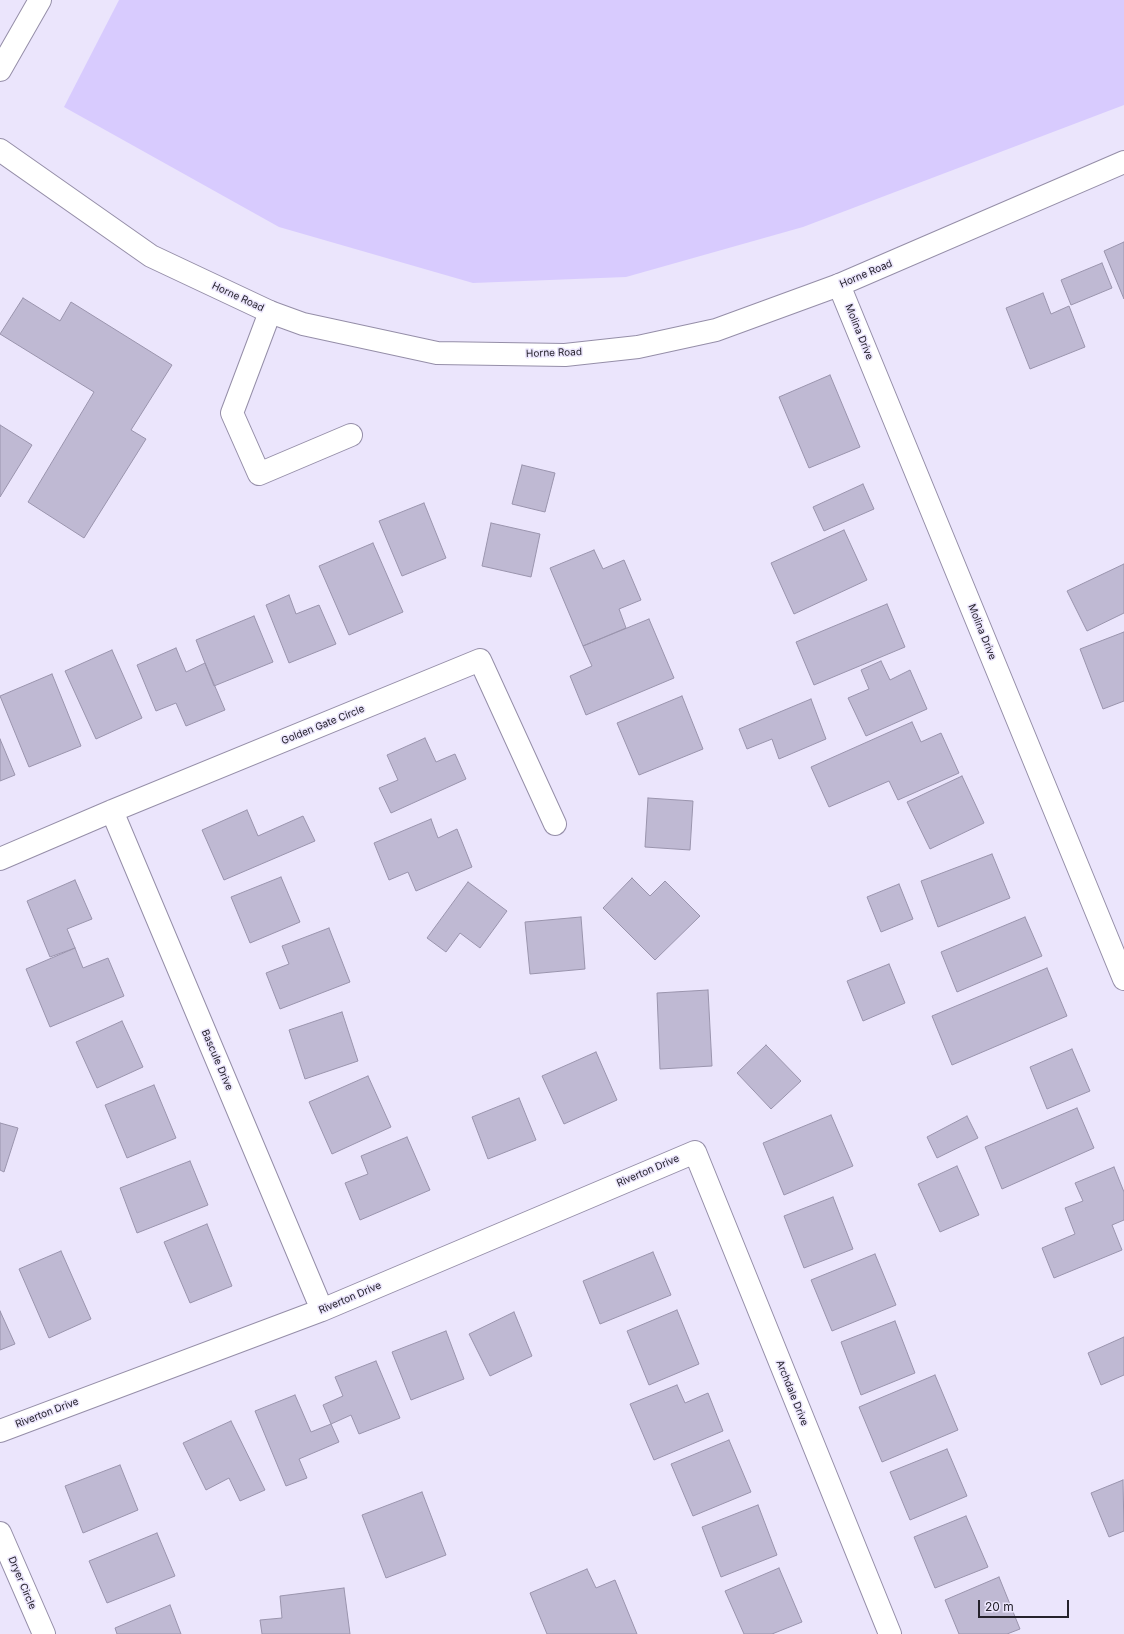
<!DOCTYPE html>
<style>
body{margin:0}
#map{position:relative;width:1124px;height:1634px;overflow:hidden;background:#ebe5fc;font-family:Inter,sans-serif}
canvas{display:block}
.scale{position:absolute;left:978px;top:1600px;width:91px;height:18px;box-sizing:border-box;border:2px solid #25222c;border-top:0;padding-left:5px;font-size:12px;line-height:14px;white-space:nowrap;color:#25222c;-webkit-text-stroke:3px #ebe5fc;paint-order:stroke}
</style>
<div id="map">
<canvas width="1124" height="1634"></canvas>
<div class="scale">20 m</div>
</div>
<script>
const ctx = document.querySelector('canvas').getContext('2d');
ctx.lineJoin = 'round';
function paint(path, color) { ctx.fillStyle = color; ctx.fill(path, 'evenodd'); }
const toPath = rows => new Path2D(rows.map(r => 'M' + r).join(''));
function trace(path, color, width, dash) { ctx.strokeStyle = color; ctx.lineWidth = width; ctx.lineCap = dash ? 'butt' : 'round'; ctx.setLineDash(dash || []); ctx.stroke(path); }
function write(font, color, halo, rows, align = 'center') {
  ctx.font = font + ' Inter,sans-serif'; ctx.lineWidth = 3; ctx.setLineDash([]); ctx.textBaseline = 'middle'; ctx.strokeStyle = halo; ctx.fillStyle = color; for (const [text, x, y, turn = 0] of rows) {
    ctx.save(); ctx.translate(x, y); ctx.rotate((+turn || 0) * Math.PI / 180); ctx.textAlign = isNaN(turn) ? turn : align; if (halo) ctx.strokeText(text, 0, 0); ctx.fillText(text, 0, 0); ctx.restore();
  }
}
paint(toPath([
 [119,0,1124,0,1124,105,803,227,626,277,473,283,279,227,64,107]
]), '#d8cbfe');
const building = toPath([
 [1124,242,1124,299,1104,251,1124,242],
 [1102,263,1112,288,1071,305,1061,280,1102,263],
 [1043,293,1051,314,1069,306,1085,347,1030,369,1006,308,1043,293],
 [23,298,60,321,71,302,172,365,131,430,146,439,84,538,28,502,94,392,0,334,23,298],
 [830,375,860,447,809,468,779,397,830,375],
 [0,425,32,445,0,497,0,425],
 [522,465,555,473,545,512,512,504,522,465],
 [863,484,874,509,824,531,813,507,863,484],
 [424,503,446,558,402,576,379,521,424,503],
 [491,523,540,534,531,577,482,566,491,523],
 [844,530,867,580,794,614,771,563,844,530],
 [373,543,403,612,349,635,319,566,373,543],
 [594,550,603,569,624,560,641,600,619,609,626,628,583,646,550,568,594,550],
 [1124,564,1124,613,1087,631,1067,591,1124,564],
 [289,595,296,614,319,605,336,644,289,663,266,605,289,595],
 [887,604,905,647,814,685,796,642,887,604],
 [254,616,273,662,214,686,196,640,254,616],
 [649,619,674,678,586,715,570,676,592,666,583,646,649,619],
 [1124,632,1124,701,1103,709,1080,649,1124,632],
 [176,648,186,672,205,663,225,710,186,726,176,703,156,711,137,665,176,648],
 [112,650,142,718,96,739,65,671,112,650],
 [881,661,890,680,910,670,927,709,866,736,848,698,869,689,861,670,881,661],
 [52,674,81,746,29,767,0,696,52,674],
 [682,696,703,749,639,775,617,723,682,696],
 [811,699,826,739,779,759,772,739,747,749,739,729,811,699],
 [912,722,921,742,941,733,959,773,898,800,889,781,829,807,811,767,912,722],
 [425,738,436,762,455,754,466,779,391,813,379,788,398,780,387,755,425,738],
 [0,739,15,775,0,781,0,739],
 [962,776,984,823,930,849,907,802,962,776],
 [648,798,693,801,690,850,645,847,648,798],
 [247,810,258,836,303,816,315,841,224,880,202,830,247,810],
 [431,819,438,838,457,829,472,867,416,891,408,872,389,880,374,843,431,819],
 [992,854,1010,898,938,927,921,881,992,854],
 [281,877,300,922,250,943,231,897,281,877],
 [632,878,650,896,665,881,700,916,655,960,603,908,632,878],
 [75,880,92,919,67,929,75,948,50,957,27,901,75,880],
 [468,882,507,911,480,948,460,933,446,952,427,938,468,882],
 [899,884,913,919,881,932,867,897,899,884],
 [581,917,585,969,530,974,525,922,581,917],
 [1025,917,1042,956,957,992,941,952,1025,917],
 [329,928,350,982,280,1009,266,973,289,964,282,946,329,928],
 [75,948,83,968,108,958,124,996,50,1027,26,969,75,948],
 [889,964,905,1003,863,1021,847,981,889,964],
 [1047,968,1067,1016,952,1065,932,1016,1047,968],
 [708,990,712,1066,660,1069,657,993,708,990],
 [342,1012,358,1061,305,1079,289,1030,342,1012],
 [122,1021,143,1067,97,1088,76,1042,122,1021],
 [766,1045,801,1081,771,1109,737,1073,766,1045],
 [1072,1049,1090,1091,1047,1109,1030,1067,1072,1049],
 [596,1052,617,1100,564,1124,542,1076,596,1052],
 [368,1076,391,1127,332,1154,309,1102,368,1076],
 [154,1085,176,1138,127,1158,105,1105,154,1085],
 [519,1098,536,1140,488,1159,472,1117,519,1098],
 [1077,1108,1094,1148,1002,1189,985,1147,1077,1108],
 [831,1115,853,1166,784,1195,763,1143,831,1115],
 [967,1116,978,1138,937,1158,927,1137,967,1116],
 [0,1123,18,1128,4,1172,0,1170,0,1123],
 [407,1137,430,1190,360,1220,345,1183,368,1174,361,1156,407,1137],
 [190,1161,208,1205,137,1233,120,1188,190,1161],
 [957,1166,979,1215,940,1232,918,1184,957,1166],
 [1114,1167,1124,1192,1124,1220,1112,1225,1122,1250,1054,1278,1042,1248,1075,1234,1065,1208,1083,1201,1075,1183,1114,1167],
 [833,1197,853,1249,804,1268,784,1216,833,1197],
 [207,1224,232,1286,190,1303,164,1242,207,1224],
 [61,1251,91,1319,49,1338,19,1269,61,1251],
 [653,1252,671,1295,600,1324,583,1281,653,1252],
 [875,1254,896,1305,832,1331,811,1280,875,1254],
 [677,1310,699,1364,649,1385,627,1331,677,1310],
 [0,1311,15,1344,0,1350,0,1311],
 [514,1312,532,1356,490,1376,469,1334,514,1312],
 [895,1321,915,1373,861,1395,841,1342,895,1321],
 [446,1331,464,1379,411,1400,392,1352,446,1331],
 [1124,1337,1124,1375,1101,1385,1088,1353,1124,1337],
 [376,1361,400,1418,359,1434,351,1415,331,1424,323,1405,343,1396,335,1377,376,1361],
 [935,1375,958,1430,882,1462,859,1407,935,1375],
 [677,1385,685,1403,708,1393,723,1431,654,1460,630,1404,677,1385],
 [295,1395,311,1432,331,1424,339,1442,299,1459,307,1478,286,1486,255,1411,295,1395],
 [231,1421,265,1490,240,1501,229,1478,206,1490,183,1443,231,1421],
 [729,1440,751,1492,693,1516,671,1464,729,1440],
 [947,1449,967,1496,910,1520,890,1472,947,1449],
 [120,1465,138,1510,83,1533,65,1486,120,1465],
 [1123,1480,1124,1531,1109,1537,1091,1493,1123,1480],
 [422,1492,446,1555,386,1578,362,1515,422,1492],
 [758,1505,777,1555,721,1577,702,1527,758,1505],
 [966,1516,988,1567,935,1588,914,1537,966,1516],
 [157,1533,175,1576,107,1603,89,1561,157,1533],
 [779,1568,802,1622,772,1634,744,1634,725,1591,779,1568],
 [587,1569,596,1588,615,1580,637,1634,547,1634,530,1593,587,1569],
 [999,1577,1020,1629,1007,1634,959,1634,945,1600,999,1577],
 [344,1588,350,1634,262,1634,260,1620,282,1618,280,1596,344,1588],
 [170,1605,181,1634,117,1634,115,1628,170,1605]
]);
paint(building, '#bfb9d3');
trace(building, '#9a94ad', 1);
const minor = toPath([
 [839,285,1124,979],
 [270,312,232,413,259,474,351,435],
 [112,811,322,1310],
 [0,859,112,811,480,660,555,824],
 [0,1431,322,1310,695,1152,890,1634],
 [0,1533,44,1634]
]);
const major = toPath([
 [0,70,40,0],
 [0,150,151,256,270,312,303,324,437,353,565,355,638,347,716,330,839,285,1124,162]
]);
trace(minor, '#958ea8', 24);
trace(major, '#958ea8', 24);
trace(minor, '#fff', 22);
trace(major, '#fff', 22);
write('10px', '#25222c', '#ebe5fc', [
 ["Horne Road",866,274,-23],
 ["Horne Road",238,297,25],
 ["Molina Drive",859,332,68],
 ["Horne Road",554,353,-2],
 ["Molina Drive",982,632,68],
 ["Golden Gate Circle",323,725,-22],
 ["Bascule Drive",217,1060,67],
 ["Riverton Drive",648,1171,-23],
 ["Riverton Drive",350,1298,-23],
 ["Archdale Drive",792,1393,68],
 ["Riverton Drive",47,1413,-21],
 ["Dryer Circle",22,1583,67]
]);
</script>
